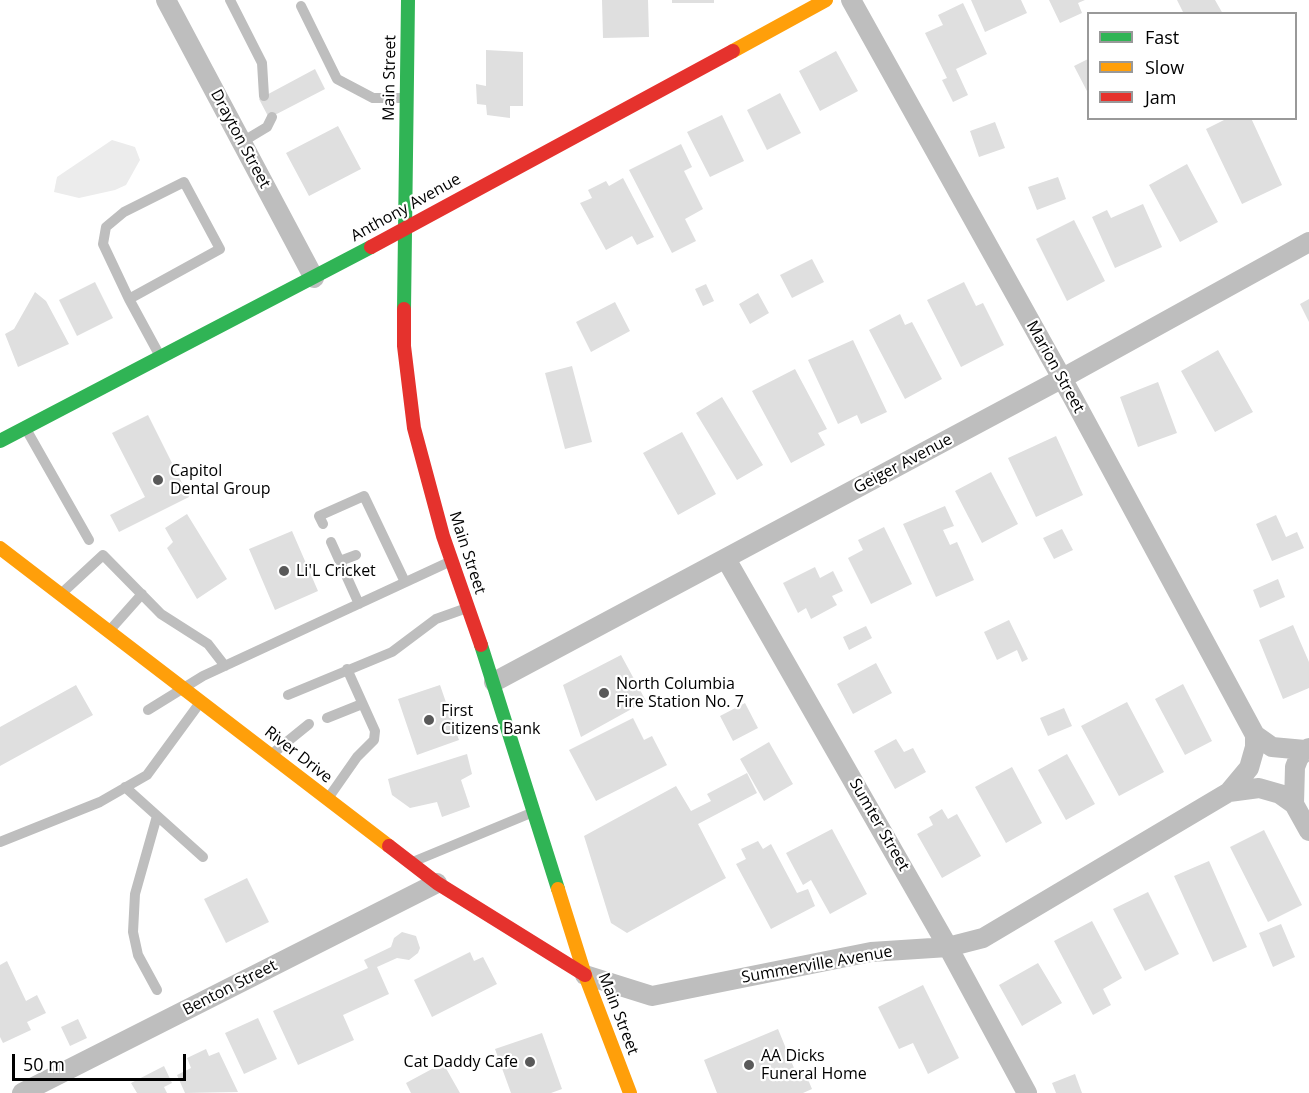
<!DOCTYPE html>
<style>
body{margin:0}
#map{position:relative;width:1309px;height:1093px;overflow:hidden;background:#fff;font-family:"Open Sans",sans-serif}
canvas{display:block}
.legend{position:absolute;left:1087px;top:12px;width:210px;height:108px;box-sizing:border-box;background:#fff;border:2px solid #999;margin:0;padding:8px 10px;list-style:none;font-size:18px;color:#000}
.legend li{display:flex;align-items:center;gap:12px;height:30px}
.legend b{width:30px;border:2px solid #999}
.scale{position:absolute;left:12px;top:1054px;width:174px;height:27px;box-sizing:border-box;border:3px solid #000;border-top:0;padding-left:8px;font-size:18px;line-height:21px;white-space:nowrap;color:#000;-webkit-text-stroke:4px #fff;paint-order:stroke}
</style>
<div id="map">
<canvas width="1309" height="1093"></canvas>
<ul class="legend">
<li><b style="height:8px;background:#30b455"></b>Fast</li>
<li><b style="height:8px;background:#ff9f0a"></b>Slow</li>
<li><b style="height:8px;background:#e5322d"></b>Jam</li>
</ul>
<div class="scale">50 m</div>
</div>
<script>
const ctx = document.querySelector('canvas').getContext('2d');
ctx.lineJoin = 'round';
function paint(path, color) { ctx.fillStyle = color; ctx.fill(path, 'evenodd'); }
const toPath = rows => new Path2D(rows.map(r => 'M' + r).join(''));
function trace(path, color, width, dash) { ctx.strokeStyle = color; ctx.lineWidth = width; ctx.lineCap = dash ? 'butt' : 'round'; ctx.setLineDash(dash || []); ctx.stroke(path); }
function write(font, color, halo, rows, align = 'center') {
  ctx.font = font + ' "Open Sans",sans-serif'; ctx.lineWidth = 4.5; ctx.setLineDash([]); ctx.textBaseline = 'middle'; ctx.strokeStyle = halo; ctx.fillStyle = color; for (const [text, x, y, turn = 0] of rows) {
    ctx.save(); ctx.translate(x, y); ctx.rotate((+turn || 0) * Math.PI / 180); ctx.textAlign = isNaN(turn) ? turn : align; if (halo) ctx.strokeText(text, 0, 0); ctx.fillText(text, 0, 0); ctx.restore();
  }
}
paint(toPath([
 [112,140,135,147,140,160,126,185,115,190,79,198,54,192,57,177]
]), '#ececec');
paint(toPath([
 [602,0,648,0,649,37,603,38],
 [672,0,714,0,714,3,672,3],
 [971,0,1021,0,1027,13,985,32],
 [1049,0,1085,0,1078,3,1082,13,1060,23],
 [1177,0,1215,0,1223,14,1184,14],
 [963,3,987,54,956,69,968,95,953,102,942,80,947,78,925,33,943,25,938,15],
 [486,50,523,52,523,106,510,106,510,118,487,115,486,105,477,104,476,84,486,86],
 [836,51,858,91,820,111,799,71],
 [1088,59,1088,93,1074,66],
 [315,69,325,89,269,118,259,99],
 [780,93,801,133,767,150,747,110],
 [722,115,744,161,710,177,687,132],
 [1228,118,1251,118,1282,185,1242,204,1206,129],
 [995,122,1005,148,979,157,970,131],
 [338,126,361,169,309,196,286,153],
 [681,144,692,167,684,171,703,209,685,219,696,241,672,253,629,170],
 [1187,164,1218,222,1180,242,1149,185],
 [1058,177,1066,199,1037,210,1028,187],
 [623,178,654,237,637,245,632,236,606,250,580,203,592,198,588,190,606,181,609,186],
 [1143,204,1162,247,1115,268,1092,217,1107,210,1111,218],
 [1074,220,1105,281,1067,301,1036,239],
 [812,259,824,282,792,298,780,275],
 [95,282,113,318,77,336,59,300],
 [964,282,976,306,983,303,1004,345,961,367,927,300],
 [706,284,714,301,703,306,695,289],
 [35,292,46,301,69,344,18,367,5,334,14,329],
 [758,293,769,313,750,324,739,304],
 [1309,299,1309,322,1300,304],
 [615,302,630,331,591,352,576,322],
 [900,314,905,325,912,322,942,379,905,399,869,330],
 [853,340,887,412,861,424,857,415,838,424,808,360],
 [1218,350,1253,412,1215,432,1181,371],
 [572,366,592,442,565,449,545,373],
 [795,369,827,429,818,433,825,445,791,463,752,391],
 [1158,382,1177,433,1138,447,1120,397],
 [722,397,763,465,737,480,696,413],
 [148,415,189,497,119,532,110,515,145,497,112,433],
 [682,432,716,494,678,515,643,453],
 [1056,436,1083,495,1036,517,1008,458],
 [991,472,1018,524,982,543,955,491],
 [945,506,954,526,943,530,950,545,957,542,974,580,936,597,903,524],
 [187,514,227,579,197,599,167,548,173,542,165,528],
 [1276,515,1286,537,1297,532,1304,548,1272,561,1256,524],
 [884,527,912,584,871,604,848,558,863,550,858,540],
 [1062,529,1073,550,1054,559,1043,538],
 [292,531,318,591,275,610,249,549],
 [815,567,820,578,833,571,843,591,832,596,837,605,811,619,806,608,798,613,783,583],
 [1278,579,1285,597,1260,608,1253,590],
 [1009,620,1028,659,1022,662,1017,650,997,660,984,632],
 [1293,625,1309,662,1309,688,1283,699,1259,640],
 [866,626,872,638,849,650,843,637],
 [621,655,646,701,581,737,563,685],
 [876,663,892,693,853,714,837,684],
 [1183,684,1212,741,1185,755,1155,699],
 [76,685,93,715,0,766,0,727],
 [440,685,459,740,417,755,398,699],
 [1127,702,1164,772,1119,796,1081,726],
 [745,703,758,728,733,741,720,716],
 [1064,708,1072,726,1048,736,1040,718],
 [633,718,644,740,652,736,667,765,596,801,569,750],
 [896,739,904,752,913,748,926,772,895,789,874,751],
 [769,742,793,784,764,801,740,759],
 [467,754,472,774,461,780,470,807,442,817,437,802,410,808,392,795,388,779],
 [1067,754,1095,804,1066,820,1038,770],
 [1012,767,1042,823,1006,843,975,787],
 [747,773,757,793,698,824,726,878,627,933,611,923,584,836,676,786,691,811,711,801,707,794],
 [942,809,948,819,957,814,981,856,942,878,917,834,933,825,929,817],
 [832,829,867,894,830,914,811,880,803,885,786,853],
 [1264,830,1302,905,1268,922,1230,847],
 [758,841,763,849,771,844,797,893,808,889,815,906,771,929,736,864,746,859,741,849],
 [1209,861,1247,947,1213,962,1174,876],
 [247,878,269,922,226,943,204,899],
 [1148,892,1179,954,1145,971,1113,909],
 [1092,921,1122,978,1103,989,1111,1005,1093,1015,1054,941],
 [1281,924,1295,957,1273,967,1259,933],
 [402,932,416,936,420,948,418,953,409,960,397,958,377,967,389,994,343,1015,354,1040,298,1065,273,1011,368,968,364,960,391,947,394,938],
 [470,952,474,961,483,957,497,984,432,1017,414,980],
 [7,961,26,1001,37,995,46,1013,27,1022,31,1030,3,1043,0,1037,0,965],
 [1038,963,1062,1003,1022,1026,999,985],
 [923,985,959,1058,928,1074,913,1043,899,1049,878,1007],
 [258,1018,277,1059,244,1074,225,1033],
 [78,1019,87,1038,70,1046,61,1027],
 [778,1029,796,1073,804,1070,812,1089,803,1093,717,1093,704,1060],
 [542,1033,562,1089,551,1093,511,1093,495,1049],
 [206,1049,209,1056,219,1052,238,1092,185,1093,177,1075,191,1068,187,1058],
 [443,1063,460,1093,411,1093,406,1083],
 [164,1066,172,1083,164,1087,167,1093,137,1093,131,1083],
 [1075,1074,1082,1093,1056,1093,1052,1083]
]), '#dfdfdf');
trace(toPath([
 [230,0,262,63,264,96],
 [301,6,337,79,373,98,404,98],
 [242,142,267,127,272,117],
 [129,299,220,249,184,182,124,212,106,227,103,244,129,299,161,358],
 [26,429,89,540],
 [323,524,319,516,364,496,405,582],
 [331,542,359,604],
 [340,561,356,555],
 [62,593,103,555,161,614,208,644,225,666],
 [110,630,142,594],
 [288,695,392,652,436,619,464,609],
 [148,710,203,676,449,562],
 [327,718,362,704],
 [272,754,309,724],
 [125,787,203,857],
 [329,797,357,757,374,740,375,731,347,669],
 [157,816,135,894,133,932,138,955,157,990],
 [0,842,100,802,147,775,199,704],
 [415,861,531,813]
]), '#bebebe', 10);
trace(toPath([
 [166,0,314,278],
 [851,0,1073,398,1255,735,1272,747,1305,750],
 [726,559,948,947,1027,1093],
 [494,682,1061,379,1309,242],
 [1229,792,1259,788,1280,794,1294,804,1309,831],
 [1294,804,1295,767,1299,757,1309,748],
 [585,975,652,996,871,952,948,947,983,938,1229,792,1249,768,1255,747,1255,735],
 [22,1093,437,883]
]), '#bebebe', 20);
trace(toPath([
 [404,309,408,0],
 [0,441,371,247],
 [481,645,558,889]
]), '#30b455', 14);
trace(toPath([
 [733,51,826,0],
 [0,548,389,846],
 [558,889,585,975,630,1093]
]), '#ff9f0a', 14);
trace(toPath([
 [371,247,733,51],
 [404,309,404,346,414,428,443,536,481,645],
 [389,846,437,883,585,975]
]), '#e5322d', 14);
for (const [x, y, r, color] of [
 [158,480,6,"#595959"],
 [284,571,6,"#595959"],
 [604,693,6,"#595959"],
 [429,720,6,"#595959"],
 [530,1062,6,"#595959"],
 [749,1065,6,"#595959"]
]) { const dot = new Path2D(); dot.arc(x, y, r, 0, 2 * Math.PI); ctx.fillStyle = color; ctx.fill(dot); trace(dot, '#fff', 2); }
write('16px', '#000', '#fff', [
 ["Main Street",390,78,-89],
 ["Drayton Street",240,139,62],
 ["Anthony Avenue",406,208,-29],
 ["Marion Street",1055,367,61],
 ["Geiger Avenue",903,464,-28],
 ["Main Street",467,553,72],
 ["River Drive",298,755,38],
 ["Sumter Street",879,825,60],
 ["Summerville Avenue",817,965,-10],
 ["Benton Street",230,988,-27],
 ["Main Street",618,1014,69]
]);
write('16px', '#000', '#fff', [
 ["Capitol",170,471],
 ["Dental Group",170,489],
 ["Li'L Cricket",296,571],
 ["North Columbia",616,684],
 ["Fire Station No. 7",616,702],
 ["First",441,711],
 ["Citizens Bank",441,729],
 ["AA Dicks",761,1056],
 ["Funeral Home",761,1074],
 ["Cat Daddy Cafe",518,1062,"right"]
], 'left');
</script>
